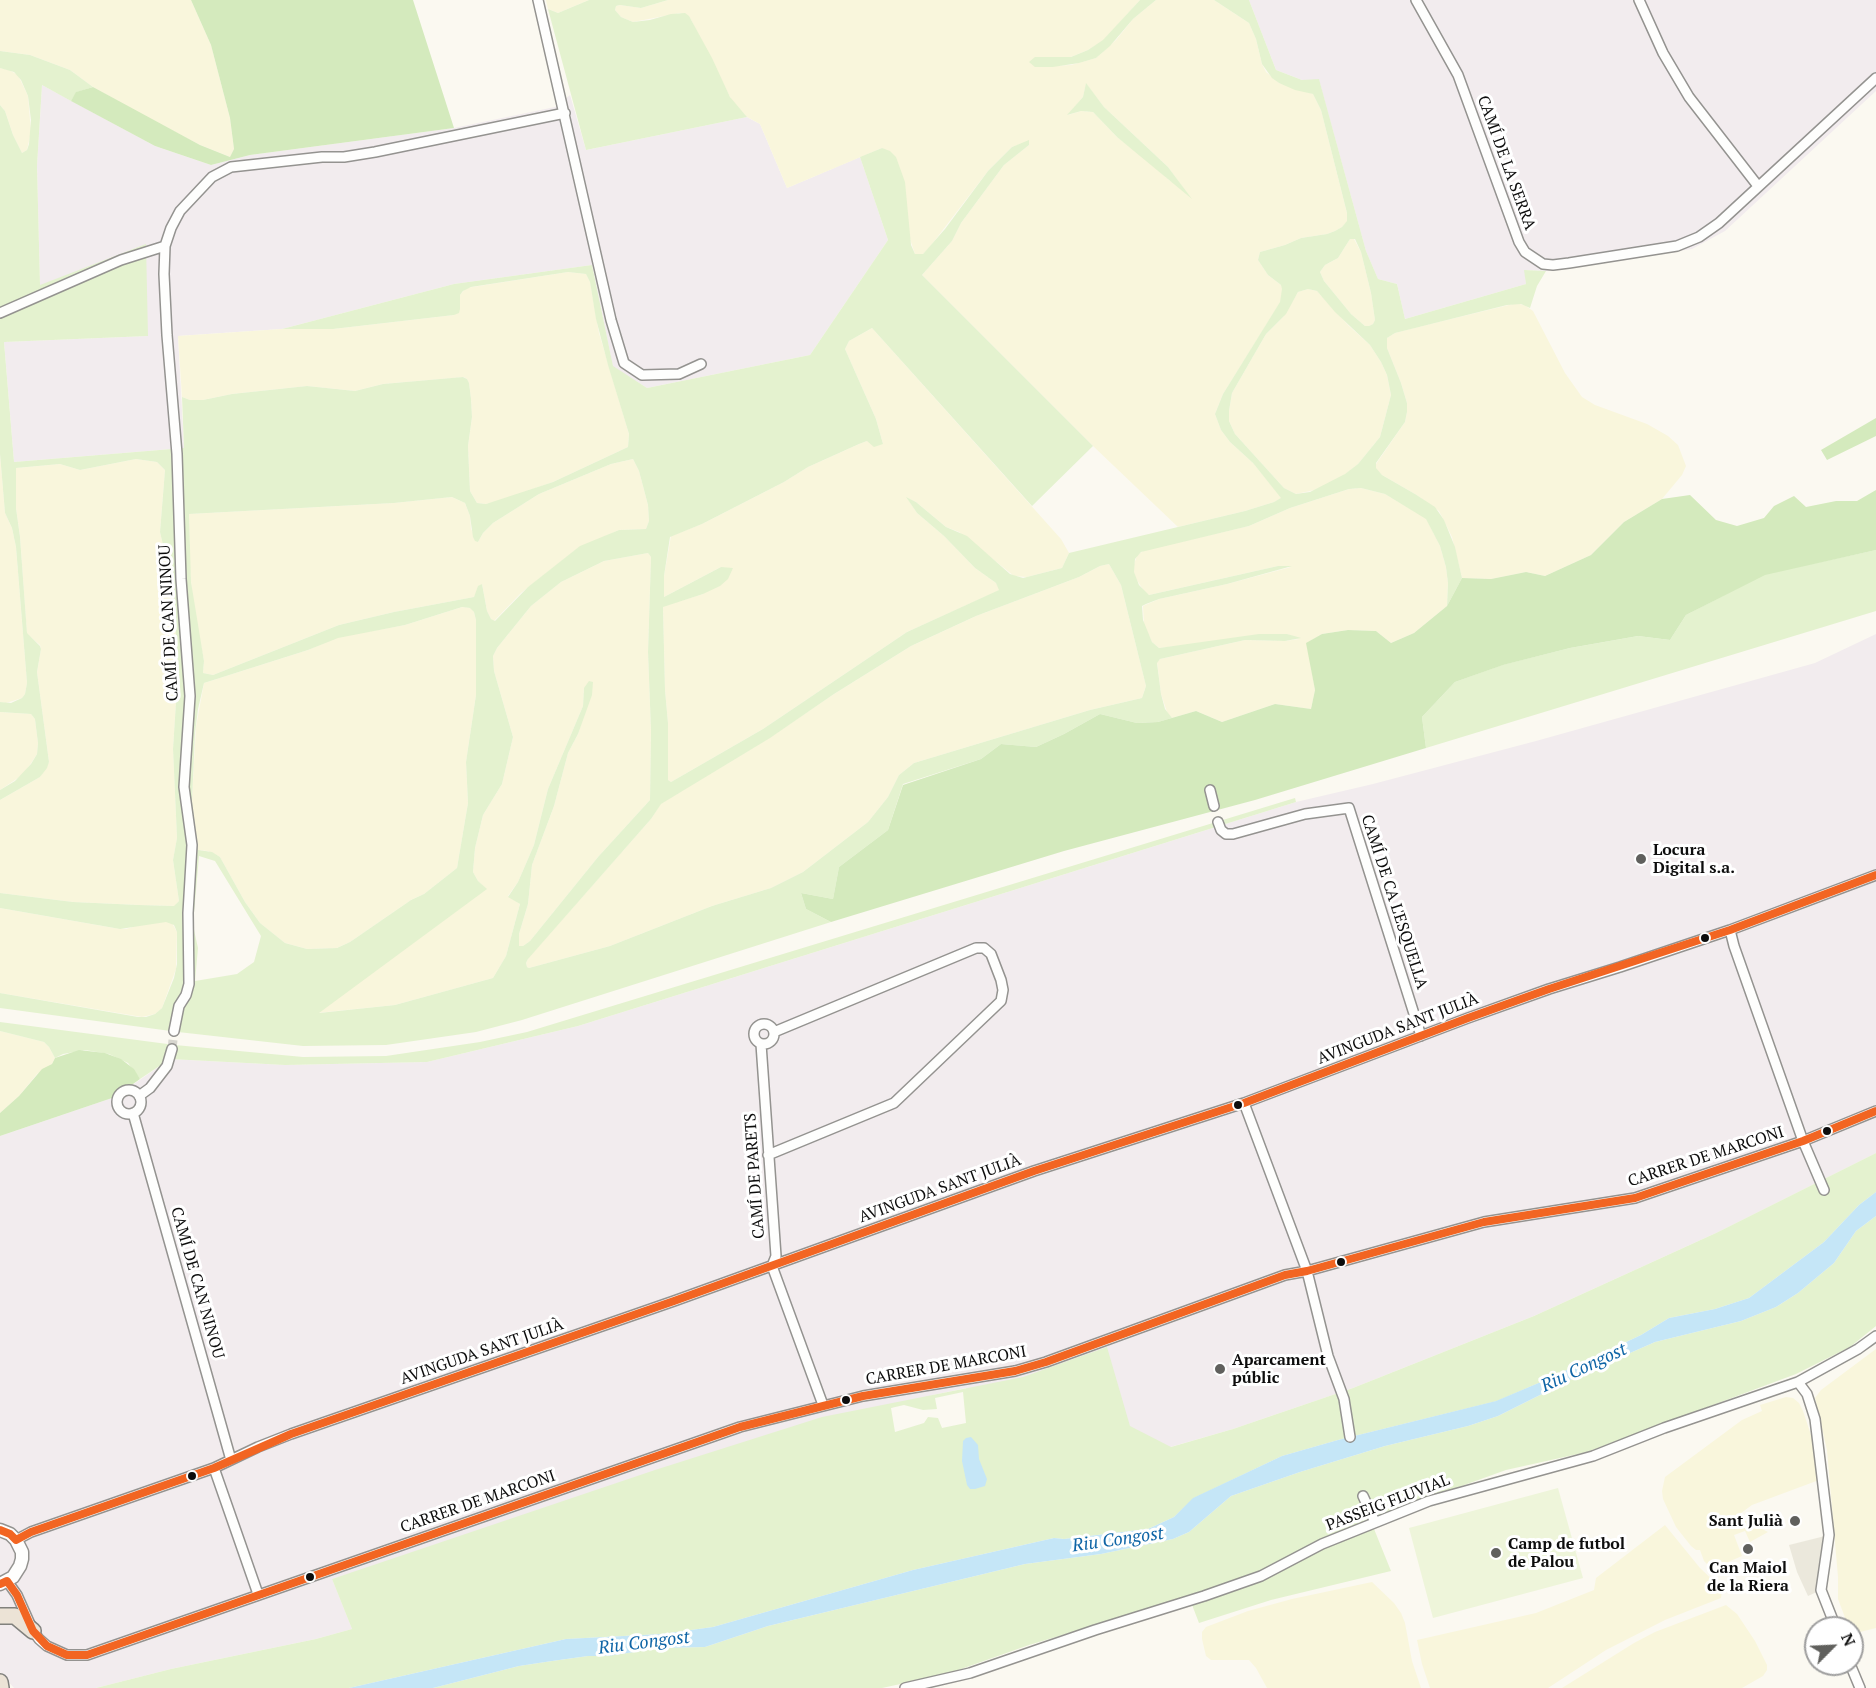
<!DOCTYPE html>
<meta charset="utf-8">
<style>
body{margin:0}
#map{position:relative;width:1876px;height:1688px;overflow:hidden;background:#fbf9f1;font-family:"PT Serif",serif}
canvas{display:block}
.north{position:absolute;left:1804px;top:1616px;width:60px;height:60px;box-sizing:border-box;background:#fff;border:2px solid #9e9e9e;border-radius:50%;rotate:66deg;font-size:16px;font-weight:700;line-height:24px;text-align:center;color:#0d0d0d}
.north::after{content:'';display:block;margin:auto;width:21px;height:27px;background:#60605d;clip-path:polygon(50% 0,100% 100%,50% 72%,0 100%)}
</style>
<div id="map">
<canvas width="1876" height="1688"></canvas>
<div class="north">N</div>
</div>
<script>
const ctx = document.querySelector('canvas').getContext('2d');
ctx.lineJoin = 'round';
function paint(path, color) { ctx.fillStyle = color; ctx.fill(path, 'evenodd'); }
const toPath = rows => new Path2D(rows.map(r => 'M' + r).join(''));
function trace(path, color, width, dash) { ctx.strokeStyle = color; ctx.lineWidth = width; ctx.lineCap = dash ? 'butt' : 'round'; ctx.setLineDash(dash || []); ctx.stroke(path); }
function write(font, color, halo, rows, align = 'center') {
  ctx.font = font + ' "PT Serif",serif'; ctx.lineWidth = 6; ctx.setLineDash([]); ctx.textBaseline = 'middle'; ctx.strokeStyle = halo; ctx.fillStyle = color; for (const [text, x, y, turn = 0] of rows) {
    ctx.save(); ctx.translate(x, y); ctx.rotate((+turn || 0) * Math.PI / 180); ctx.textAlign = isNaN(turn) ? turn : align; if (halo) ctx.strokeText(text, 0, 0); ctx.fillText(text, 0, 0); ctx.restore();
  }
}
paint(toPath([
 [1249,0,1876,0,1876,91,1725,231,1692,249,1546,271,1525,270,1526,284,1405,319,1397,284,1378,279,1366,251,1319,80,1302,80,1276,70],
 [42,85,155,146,211,165,250,155,454,128,555,107,570,95,586,150,747,117,760,124,787,188,860,157,888,240,810,355,647,388,613,367,592,265,454,284,282,329,178,336,184,448,14,462,4,342,148,336,40,285,37,166],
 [1876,634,1876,1153,1716,1233,1534,1316,1353,1388,1233,1429,1087,1471,972,1425,966,1388,933,1395,332,1579,352,1629,316,1639,171,1669,96,1688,14,1688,0,1672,0,1136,115,1097,170,1059,285,1065,427,1062,578,1026,1296,802,1373,784,1536,741,1815,663]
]), '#f2ecee');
paint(toPath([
 [0,0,191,0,211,45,230,118,234,149,230,157,200,145,139,113,93,87,70,70,30,55,0,51],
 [546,0,589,0,558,13,548,9],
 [668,0,1140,0,1103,41,1088,50,1071,57,1061,57,1036,67,1071,65,1096,58,1116,40,1133,19,1156,0,1214,0,1249,23,1256,39,1262,64,1266,72,1279,83,1313,94,1321,110,1347,213,1348,221,1342,227,1335,231,1327,234,1301,238,1285,245,1260,252,1258,260,1268,275,1281,285,1283,289,1280,303,1223,394,1215,414,1221,430,1230,442,1253,463,1282,498,1274,502,1245,511,1178,527,1093,446,922,275,952,241,961,223,1004,165,1029,145,1029,141,1012,147,988,171,929,248,923,254,915,254,909,236,906,200,882,148,787,188,760,124,747,117,732,101,691,20,680,13,633,22,621,17,615,10,616,6,620,5,641,8],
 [1086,84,1104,107,1168,167,1184,189,1169,180,1145,158,1117,137,1093,112,1081,111,1068,115,1083,97],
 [0,68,9,70,18,75,28,96,31,132,27,150,22,153,13,135,5,111,0,105],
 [1350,239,1354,239,1361,252,1371,293,1375,320,1373,324,1369,326,1365,326,1351,314,1324,281,1320,272,1325,265,1338,258],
 [568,272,586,274,590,282,599,333,629,434,628,447,553,482,495,502,486,504,477,503,470,491,468,446,472,417,471,399,469,383,467,379,464,377,383,384,355,391,307,386,232,394,203,400,190,400,182,397,178,336,282,329,333,329,454,315,460,304,460,295,466,288],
 [1308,289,1317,291,1348,325,1370,345,1381,362,1387,375,1391,395,1380,437,1358,464,1342,477,1315,490,1296,494,1284,488,1235,434,1229,421,1229,411,1232,393,1266,334,1283,317,1298,292],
 [1517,303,1526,306,1533,311,1565,373,1582,397,1595,405,1647,424,1668,436,1678,445,1686,466,1682,475,1662,499,1624,522,1591,555,1545,576,1526,572,1491,579,1462,578,1452,537,1439,511,1415,494,1382,475,1376,469,1376,464,1405,422,1407,412,1407,403,1401,383,1387,348,1387,338,1395,333,1410,329],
 [872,328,1061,539,1069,553,1062,568,1058,569,1027,577,1014,576,959,532,946,527,916,502,907,498,917,513,944,536,975,568,996,583,1000,590,907,632,763,729,671,782,668,780,668,723,665,690,663,606,703,594,721,567,664,597,664,576,671,536,702,524,784,482,808,467,859,444,867,441,883,444,876,419,845,349,849,341],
 [0,454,5,513,12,528,16,547,27,683,25,694,22,698,6,703,0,702],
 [136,459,157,462,165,470,160,532,173,589,176,623,176,702,173,749,177,838,173,860,179,901,175,906,139,905,73,902,0,893,0,800,40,777,49,762,37,672,41,649,40,645,27,634,20,537,16,508,16,468,60,464,80,470],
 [633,459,639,471,648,505,649,521,646,529,619,530,577,549,521,593,494,621,491,619,487,611,482,584,474,597,394,612,339,625,213,675,203,673,204,661,193,605,190,569,189,514,394,503,452,497,465,503,470,516,471,529,478,542,483,533,493,523,539,494,611,464],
 [1361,488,1385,494,1426,518,1440,546,1446,567,1448,583,1447,606,1414,633,1391,643,1376,631,1348,630,1322,634,1307,643,1315,690,1311,709,1275,704,1222,722,1196,711,1172,718,1168,715,1161,694,1157,662,1160,659,1245,640,1285,641,1299,639,1287,634,1159,648,1152,642,1144,625,1143,606,1159,599,1227,584,1291,567,1278,566,1149,595,1145,593,1135,577,1133,568,1137,555,1145,550,1249,526,1290,508,1349,489],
 [648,553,651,557,648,652,651,731,650,800,598,857,530,941,523,946,518,946,519,934,528,904,532,865,554,806,568,753,578,734,587,704,584,688,583,706,548,789,534,845,518,882,508,896,520,904,506,956,493,978,395,1005,317,1013,486,889,478,881,473,872,475,848,483,815,502,784,513,737,494,671,493,656,497,648,531,606,561,582,604,561],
 [1109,564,1121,585,1146,686,1142,698,1090,710,914,763,899,775,888,797,868,822,803,872,771,888,712,906,610,946,529,968,527,967,526,963,529,957,651,819,660,804,769,738,834,694,911,646,976,616,1079,577,1100,566],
 [462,607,471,608,474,612,476,620,476,695,466,762,468,803,457,868,424,894,411,900,350,942,337,948,307,949,285,943,260,923,245,902,220,857,208,851,198,850,192,802,196,727,204,683,308,650,338,637,405,625],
 [0,712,31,714,35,719,38,743,37,754,24,774,0,790],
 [0,908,114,928,126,929,142,924,163,921,172,923,177,932,176,969,162,1008,155,1014,142,1017,0,993],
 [0,1031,44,1042,49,1047,55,1058,52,1064,37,1074,19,1096,0,1113],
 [1876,1349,1876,1628,1852,1634,1852,1628,1849,1628,1838,1599,1838,1577,1827,1450,1815,1398,1821,1390],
 [1786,1397,1793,1398,1799,1403,1803,1411,1812,1438,1819,1480,1752,1505,1737,1516,1768,1532,1750,1542,1745,1531,1734,1535,1742,1556,1712,1569,1704,1561,1700,1550,1696,1550,1691,1546,1676,1527,1663,1499,1662,1491,1665,1477,1742,1420,1762,1411,1760,1405],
 [1665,1525,1700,1568,1720,1587,1722,1591,1721,1598,1665,1620,1606,1650,1548,1688,1430,1688,1422,1664,1417,1640,1536,1613,1594,1590,1596,1578],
 [1372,1582,1394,1603,1401,1613,1405,1623,1412,1661,1421,1688,1267,1688,1256,1668,1249,1660,1211,1660,1206,1656,1202,1639,1202,1632,1206,1627,1248,1611,1292,1599],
 [1726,1605,1737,1614,1755,1641,1767,1665,1767,1670,1763,1676,1742,1688,1562,1688,1634,1643,1655,1632]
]), '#f9f6dc');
paint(toPath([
 [589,0,668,0,641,8,620,5,616,6,615,10,621,17,633,22,650,20,671,14,685,13,689,16,712,58,730,97,747,117,586,150,548,9,558,13],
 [1140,0,1156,0,1133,19,1110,46,1096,58,1079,63,1053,67,1035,67,1029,62,1035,57,1071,57,1088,50,1103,40],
 [1214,0,1249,0,1276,70,1302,80,1319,79,1366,251,1378,279,1397,284,1405,319,1526,284,1524,270,1546,271,1537,286,1530,308,1521,304,1507,305,1395,333,1387,338,1387,348,1401,383,1407,403,1407,412,1405,422,1376,463,1376,468,1382,475,1415,494,1435,507,1444,520,1455,547,1462,578,1447,606,1448,583,1446,567,1440,546,1426,519,1385,494,1361,488,1349,489,1290,508,1249,526,1141,552,1135,559,1134,572,1139,585,1149,595,1278,566,1292,566,1227,584,1159,599,1146,604,1142,606,1143,620,1152,642,1159,648,1259,634,1287,634,1301,638,1285,641,1245,640,1160,659,1157,663,1161,694,1165,709,1172,718,1158,722,1137,723,1100,714,1064,734,1036,747,1001,744,981,759,903,784,888,830,839,867,833,899,801,893,806,909,831,922,522,1020,476,1032,386,1045,303,1046,178,1032,0,1008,0,993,138,1017,146,1017,155,1014,162,1008,174,978,177,964,177,932,174,925,166,922,120,929,0,908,0,893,73,902,139,905,174,906,179,901,173,860,177,838,173,749,176,702,176,623,174,593,160,532,165,470,157,462,136,459,80,470,60,464,16,468,16,508,20,537,27,633,40,646,41,649,37,672,49,762,47,768,40,777,0,800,0,790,15,781,31,764,37,754,38,743,35,719,31,714,0,712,0,702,11,703,22,698,25,694,27,683,16,547,12,528,5,513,0,454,0,105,5,111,13,135,22,153,27,150,29,144,31,120,28,96,21,80,14,72,0,68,0,51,30,55,70,70,93,87,77,92,71,101,42,85,37,166,40,285,146,244,148,336,4,342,14,462,184,448,182,397,190,400,203,400,232,394,307,386,355,391,383,384,463,377,467,379,469,383,471,399,472,417,468,446,470,491,477,503,486,504,553,482,628,447,629,434,608,365,596,319,590,282,586,274,568,272,471,287,463,291,460,295,460,309,459,313,454,315,333,329,282,329,454,284,592,265,613,366,647,388,810,355,888,240,860,157,882,148,890,151,896,157,905,182,911,245,915,254,923,254,945,229,988,171,1012,147,1029,140,1029,145,1004,165,961,223,952,241,922,275,1093,446,1032,506,872,328,849,341,845,349,876,419,883,444,874,447,867,441,859,444,808,467,784,482,702,524,670,537,664,576,664,597,721,567,733,568,728,579,720,586,703,594,663,607,665,690,668,723,668,780,671,782,763,729,907,632,999,590,996,583,975,568,944,536,917,513,906,497,916,502,946,527,967,536,1010,574,1023,578,1062,568,1069,553,1245,511,1274,502,1281,498,1253,463,1230,442,1221,430,1215,414,1223,394,1280,302,1282,289,1281,285,1268,275,1258,260,1260,252,1285,245,1301,238,1327,234,1335,231,1342,227,1347,221,1347,213,1321,110,1313,94,1295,90,1279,83,1272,78,1262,64,1256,39,1249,23],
 [1350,239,1355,239,1361,252,1371,293,1375,320,1373,324,1369,326,1365,326,1351,314,1324,281,1320,272,1325,265,1338,258],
 [1308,289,1317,291,1335,312,1370,345,1381,362,1387,375,1391,395,1380,437,1358,464,1345,474,1310,492,1296,494,1284,488,1235,434,1229,421,1229,411,1232,393,1266,334,1286,314,1298,292],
 [633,459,639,471,648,505,649,521,646,529,619,530,580,546,528,587,495,621,491,619,487,611,482,584,478,586,474,597,394,612,339,625,213,675,203,673,204,661,191,582,189,514,394,503,452,497,465,503,470,516,473,537,475,541,478,542,483,533,493,523,539,494,611,464],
 [648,553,651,557,648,652,651,731,650,800,598,857,530,941,523,946,519,946,519,934,528,904,532,865,554,806,568,753,578,734,592,695,593,682,589,681,584,688,583,706,548,789,534,845,518,882,508,897,520,904,506,956,493,978,395,1005,319,1013,487,889,478,881,473,872,475,848,483,815,502,784,513,737,494,671,493,656,497,648,531,606,561,582,604,561],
 [1109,564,1121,585,1146,686,1142,698,1090,710,914,763,899,775,888,797,868,822,803,872,771,888,712,906,610,946,529,968,527,967,526,963,528,959,651,819,661,804,770,738,834,694,911,646,976,616,1079,577,1100,566],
 [462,607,470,608,474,612,476,620,476,695,466,762,468,803,457,868,424,894,411,900,350,942,337,948,307,949,285,943,260,923,245,902,220,857,212,852,198,850,192,802,195,733,198,709,204,683,308,650,338,638,405,625],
 [199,856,215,861,261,936,254,962,237,974,195,981,198,948,194,930,194,913],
 [1086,83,1104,107,1168,167,1192,199,1117,137,1093,112,1081,111,1067,115,1083,97],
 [1876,550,1876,611,1426,748,1422,717,1455,682,1502,665,1570,648,1638,636,1670,640,1686,615,1765,574],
 [1295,798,1296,802,578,1026,427,1062,285,1065,170,1059,140,1079,128,1063,109,1054,85,1050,63,1054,55,1058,49,1047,44,1042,0,1031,0,1022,175,1045,303,1057,386,1056,480,1042,527,1032],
 [1876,1153,1876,1192,1859,1205,1824,1242,1749,1298,1715,1309,1669,1318,1641,1335,1548,1379,1497,1401,1338,1440,1282,1456,1194,1498,1174,1517,1148,1529,1064,1539,1054,1538,988,1553,913,1570,713,1627,662,1634,566,1639,349,1688,96,1688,171,1669,316,1639,352,1629,332,1579,655,1470,822,1417,1023,1377,1107,1347,1130,1426,1171,1447,1233,1429,1353,1388,1534,1316,1716,1233],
 [963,1392,966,1423,942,1428,938,1418,928,1417,924,1423,895,1432,891,1408,904,1405,923,1410,937,1409,935,1398],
 [1876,1216,1876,1326,1850,1347,1796,1374,1587,1452,1506,1470,1370,1519,1391,1571,1271,1600,1199,1623,1189,1597,1029,1645,947,1674,882,1688,433,1688,519,1666,552,1661,588,1656,608,1656,660,1648,705,1647,768,1626,1025,1564,1101,1554,1173,1539,1189,1532,1231,1496,1300,1472,1385,1446,1468,1426,1498,1416,1580,1375,1655,1342,1741,1321,1776,1307,1798,1293,1834,1263,1856,1231]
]), '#e4f2cf');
paint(toPath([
 [191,0,413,0,454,128,250,155,211,165,155,146,71,101,76,92,93,87,200,145,230,157,234,149,230,118,211,45],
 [1876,418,1876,436,1827,460,1821,450],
 [1876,490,1876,550,1765,575,1686,615,1670,640,1638,636,1570,648,1503,665,1455,682,1422,717,1426,748,1255,800,1064,851,831,922,806,909,801,893,833,899,839,867,888,830,903,785,981,759,1001,744,1036,747,1064,734,1100,714,1137,723,1158,722,1196,711,1222,722,1275,704,1311,709,1315,690,1306,643,1322,634,1348,630,1376,631,1391,643,1414,633,1447,606,1462,578,1491,579,1526,572,1545,576,1591,555,1624,522,1662,499,1690,495,1716,520,1737,526,1764,518,1774,506,1794,496,1806,507,1836,501,1857,501],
 [79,1050,105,1053,121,1059,134,1069,140,1079,115,1097,0,1136,0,1113,19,1096,42,1069,52,1064,55,1058]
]), '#d4eabd');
paint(toPath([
 [1558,1488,1583,1578,1433,1618,1409,1528]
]), '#eef5da');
paint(toPath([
 [1829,1535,1821,1590,1808,1596,1797,1572,1789,1545]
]), '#ebe8dc');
paint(toPath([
 [1876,1192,1876,1216,1856,1231,1834,1263,1798,1293,1776,1307,1741,1321,1655,1342,1580,1375,1498,1416,1468,1426,1385,1446,1300,1472,1231,1496,1189,1532,1173,1539,1101,1554,1025,1564,768,1626,705,1647,660,1648,608,1656,588,1656,552,1661,519,1666,433,1688,349,1688,566,1639,662,1634,713,1627,913,1570,988,1553,1054,1538,1064,1539,1148,1529,1174,1517,1193,1498,1282,1456,1338,1440,1496,1401,1548,1379,1641,1335,1669,1318,1715,1309,1749,1298,1824,1242,1859,1205],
 [971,1437,978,1445,979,1459,987,1479,985,1486,975,1489,970,1489,967,1485,962,1461,963,1441,966,1438]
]), '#c5e6f7');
trace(toPath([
 [172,1049,174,1031]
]), '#d7d6cf', 9, [9, 4.5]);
const minor = toPath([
 [538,0,611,320,624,363,642,375,679,374,701,364],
 [1416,0,1458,75,1519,242,1525,252,1543,264,1553,265,1569,263,1677,246,1699,237,1719,223,1876,78],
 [1639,0,1663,53,1689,97,1758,186],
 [0,313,121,260,165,246],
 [1210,790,1214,806],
 [1218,822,1221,830,1226,834,1233,834,1305,814,1349,808,1421,1036],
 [1730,930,1734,946,1803,1141,1824,1190],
 '754 1034a10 10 0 1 1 20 0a10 10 0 1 1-20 0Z',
 [174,1031,179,1006,186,995,189,984,188,913,192,845,184,787,190,696,181,579,177,454,167,335,164,274,165,246,171,228,180,211,212,177,231,167,322,157,344,157,375,152,565,113],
 [761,1044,776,1256,772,1266,823,1405],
 '117 1102a12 12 0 1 1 24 0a12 12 0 1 1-24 0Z',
 [139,1096,150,1088,167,1066,172,1049],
 [1244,1103,1307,1271,1328,1356,1344,1399,1350,1437],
 [133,1113,231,1460],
 [768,1155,894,1103,1001,1001,1003,990,1001,980,991,954,984,948,976,948,774,1032],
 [1798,1382,1807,1394,1815,1419,1829,1535,1821,1590,1836,1628],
 [214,1468,258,1594],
 [1363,1496,1375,1522],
 [16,1540,31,1532,214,1468,258,1447,291,1434,674,1301,1034,1171,1244,1103,1468,1018,1549,989,1620,967,1730,930,1876,875],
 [7,1581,17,1595,33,1631,39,1639,47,1646,67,1655,87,1655,740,1427,863,1396,1015,1371,1046,1362,1285,1275,1307,1271,1484,1222,1635,1198,1803,1141,1876,1111],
 [1850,1664,1860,1688],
 [905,1688,970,1673,1095,1630,1204,1596,1261,1576,1322,1544,1429,1501,1593,1456,1664,1428,1798,1382,1858,1349,1876,1336]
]);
const tertiary = toPath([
 [0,1530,10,1534,16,1540,22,1552,22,1559,20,1566,13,1577,0,1584]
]);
const trunk = toPath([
 [0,1616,15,1616,33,1631],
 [0,1682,1,1688]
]);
trace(minor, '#949390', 12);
trace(tertiary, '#949390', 15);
trace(trunk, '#81817d', 18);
trace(minor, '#fefefd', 9);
trace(tertiary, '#fefefd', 12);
trace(trunk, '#ece3d6', 15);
trace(toPath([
 [0,1530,10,1534,16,1540,31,1532,214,1468,291,1434,674,1301,1034,1171,1244,1103,1468,1018,1549,989,1730,930,1876,875],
 [0,1584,7,1581,17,1595,33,1631,47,1646,67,1655,87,1655,740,1427,863,1396,1015,1371,1046,1362,1285,1275,1307,1271,1484,1222,1635,1198,1803,1141,1876,1111]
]), '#f26522', 8);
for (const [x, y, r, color] of [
 [1641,859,6,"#60605d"],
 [1705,938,5,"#0d0d0d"],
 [1238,1105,5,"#0d0d0d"],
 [1827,1131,5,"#0d0d0d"],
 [1341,1262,5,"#0d0d0d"],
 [1220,1369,6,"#60605d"],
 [846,1400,5,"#0d0d0d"],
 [192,1476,5,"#0d0d0d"],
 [1795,1521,6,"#60605d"],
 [1748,1549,6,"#60605d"],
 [1496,1553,6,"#60605d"],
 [310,1577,5,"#0d0d0d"]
]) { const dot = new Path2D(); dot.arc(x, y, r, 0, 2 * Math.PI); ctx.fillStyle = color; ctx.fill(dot); trace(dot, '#fff', 2); }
write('16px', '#0d0d0d', '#fff', [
 ["CAMÍ DE LA SERRA",1506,163,70],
 ["CAMÍ DE CAN NINOU",169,623,-93],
 ["CAMÍ DE CA L'ESQUELLA",1394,902,72],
 ["AVINGUDA SANT JULIÀ",1398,1029,-21],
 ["CARRER DE MARCONI",1706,1157,-18],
 ["CAMÍ DE PARETS",755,1176,-94],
 ["AVINGUDA SANT JULIÀ",940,1189,-20],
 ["CAMÍ DE CAN NINOU",197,1283,74],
 ["AVINGUDA SANT JULIÀ",482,1352,-19],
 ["CARRER DE MARCONI",946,1366,-10],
 ["CARRER DE MARCONI",478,1502,-19],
 ["PASSEIG FLUVIAL",1388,1503,-21]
]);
write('bold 16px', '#0d0d0d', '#fff', [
 ["Locura",1653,850],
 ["Digital s.a.",1653,868],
 ["Aparcament",1232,1360],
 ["públic",1232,1378],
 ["Sant Julià",1783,1521,"right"],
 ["Camp de futbol",1508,1544],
 ["de Palou",1508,1562],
 ["Can Maiol",1748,1568,"center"],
 ["de la Riera",1748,1586,"center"]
], 'left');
write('italic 18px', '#0f65a6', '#fff', [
 ["Riu Congost",1584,1368,-25],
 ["Riu Congost",1118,1540,-8],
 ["Riu Congost",644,1643,-7]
]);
</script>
